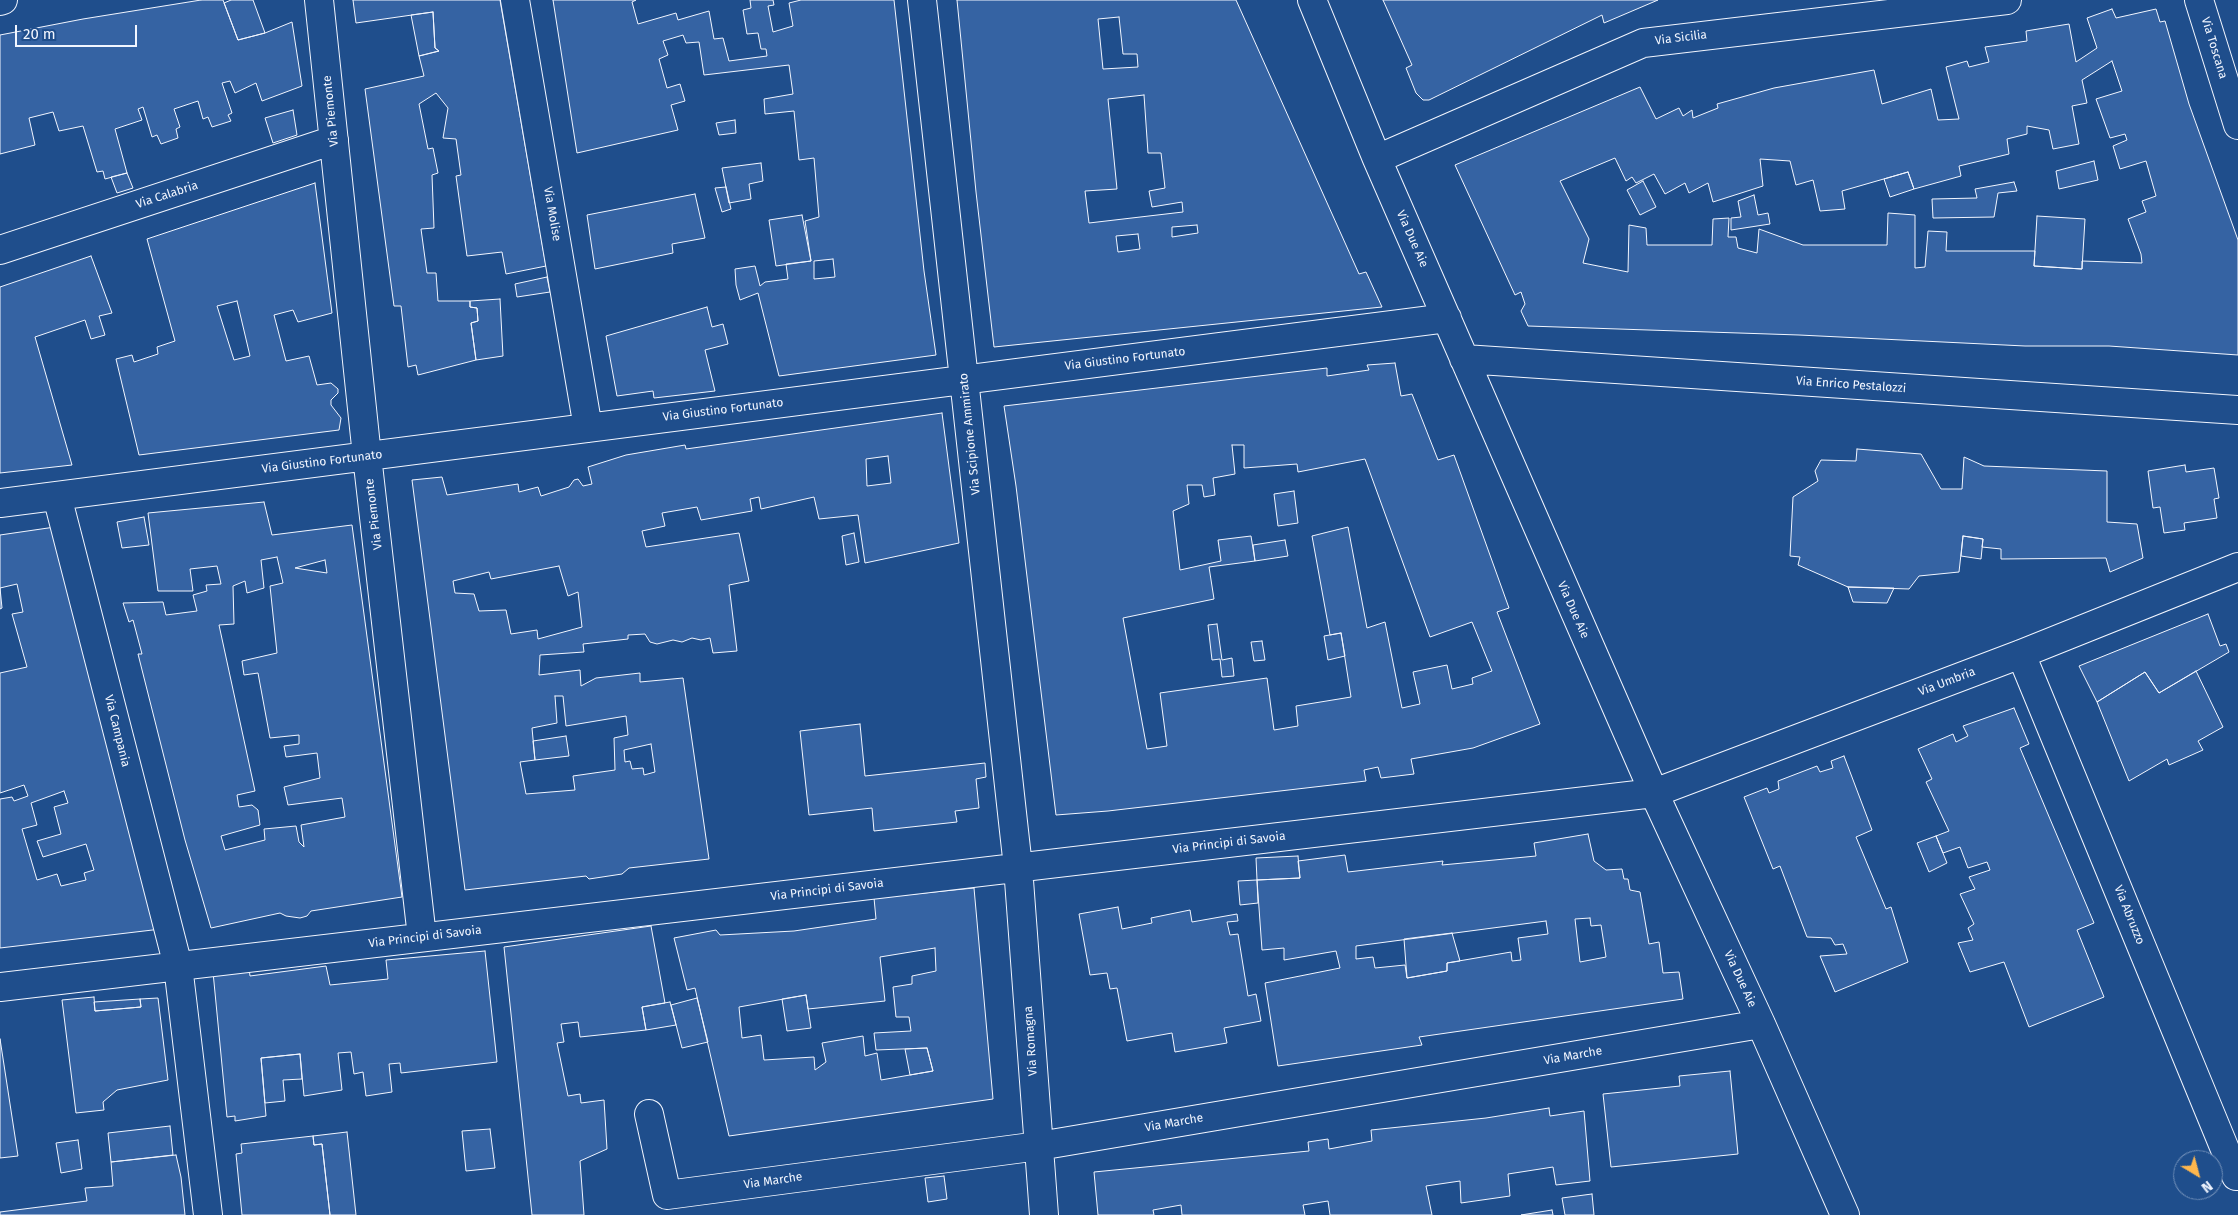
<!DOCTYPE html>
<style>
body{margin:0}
#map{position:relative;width:2238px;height:1215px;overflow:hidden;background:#1f4e8c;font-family:"Fira Sans",sans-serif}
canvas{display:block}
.north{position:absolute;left:2173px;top:1150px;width:50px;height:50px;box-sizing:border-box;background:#1f4e8c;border:1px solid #7391ba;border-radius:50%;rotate:143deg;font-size:14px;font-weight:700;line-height:20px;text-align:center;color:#f2f6ff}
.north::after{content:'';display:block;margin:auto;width:18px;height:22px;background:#ffb74d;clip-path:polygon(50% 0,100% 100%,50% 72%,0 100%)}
.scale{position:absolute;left:15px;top:25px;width:122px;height:22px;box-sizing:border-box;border:2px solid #f2f6ff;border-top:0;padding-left:6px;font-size:15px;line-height:18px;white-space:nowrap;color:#f2f6ff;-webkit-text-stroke:4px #1f4e8c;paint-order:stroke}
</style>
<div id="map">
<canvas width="2238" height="1215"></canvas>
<div class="north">N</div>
<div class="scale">20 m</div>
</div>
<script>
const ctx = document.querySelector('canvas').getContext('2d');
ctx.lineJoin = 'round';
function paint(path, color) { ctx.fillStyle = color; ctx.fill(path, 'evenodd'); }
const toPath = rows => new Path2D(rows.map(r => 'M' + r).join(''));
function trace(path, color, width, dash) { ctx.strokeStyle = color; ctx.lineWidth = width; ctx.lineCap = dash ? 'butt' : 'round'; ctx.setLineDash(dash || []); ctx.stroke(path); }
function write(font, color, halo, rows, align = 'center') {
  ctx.font = font + ' "Fira Sans",sans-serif'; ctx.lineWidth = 4; ctx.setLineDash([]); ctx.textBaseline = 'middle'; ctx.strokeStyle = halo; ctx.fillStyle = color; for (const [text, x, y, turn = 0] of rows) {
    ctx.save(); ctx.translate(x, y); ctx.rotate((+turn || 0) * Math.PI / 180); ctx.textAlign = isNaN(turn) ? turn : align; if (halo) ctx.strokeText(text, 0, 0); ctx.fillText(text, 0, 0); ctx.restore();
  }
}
const building = toPath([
 [201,0,223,0,238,40,265,33,292,22,302,86,262,101,256,83,235,93,230,81,222,83,232,113,228,115,231,121,212,127,208,117,203,119,198,101,174,109,180,127,176,129,178,138,161,144,157,135,152,137,143,107,138,109,142,120,115,129,127,173,105,179,103,171,97,172,83,126,59,131,53,112,29,118,35,145,0,154,0,35,83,19,201,0],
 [231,0,253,0,265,33,238,40,224,3,231,0],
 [353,0,500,0,546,266,506,274,502,252,467,256,456,176,461,175,456,139,443,138,448,108,436,93,419,104,428,149,433,148,438,173,432,175,434,228,421,229,427,273,436,273,438,301,470,301,470,307,477,308,478,321,471,323,476,360,418,375,416,365,408,367,401,306,394,306,365,89,424,76,419,56,439,51,435,48,433,12,356,23,353,0],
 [553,0,636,0,632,2,638,24,676,13,678,20,709,11,714,39,723,38,729,61,767,56,766,49,761,49,758,33,747,34,743,10,751,8,750,0,773,0,774,5,768,6,773,32,793,26,789,3,801,0,894,0,924,271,936,355,779,376,758,293,740,300,736,285,735,269,755,266,760,286,765,282,788,279,786,264,811,261,805,221,819,217,814,158,799,160,794,111,765,114,764,99,793,94,789,65,704,75,699,42,686,43,683,35,663,41,668,55,659,59,667,88,680,84,685,101,671,105,678,130,577,153,553,0],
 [833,259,835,277,814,279,814,261,833,259],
 [957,0,1236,0,1359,274,1366,272,1382,307,994,347,976,192,957,0],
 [1119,17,1123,54,1137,54,1138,67,1103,69,1098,19,1119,17],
 [1144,95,1148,153,1161,153,1165,188,1149,191,1152,207,1182,202,1183,212,1089,223,1085,191,1117,189,1108,99,1144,95],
 [1197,225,1198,233,1172,237,1172,227,1197,225],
 [1138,234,1140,249,1118,252,1116,236,1138,234],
 [1383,0,1658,0,1604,23,1602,15,1429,100,1423,100,1416,93,1406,68,1412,65,1383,0],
 [2112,9,2116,18,2156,9,2160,22,2165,21,2189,104,2238,240,2238,355,2109,346,2025,346,1799,335,1528,326,1521,311,1525,304,1521,292,1515,295,1455,165,1640,87,1656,119,1679,108,1683,116,1692,110,1693,118,1718,108,1717,104,1774,88,1874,70,1882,104,1931,89,1938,120,1959,119,1946,67,1967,61,1969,67,1989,62,1985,47,2027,41,2026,31,2069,24,2076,62,2097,48,2087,18,2112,9],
 [2112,61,2122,91,2096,99,2110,138,2125,134,2127,140,2113,146,2120,169,2146,161,2156,196,2142,201,2146,212,2128,219,2141,254,2142,263,2082,261,2082,269,2034,266,2035,251,1946,251,1947,232,1928,231,1925,267,1915,268,1915,215,1888,213,1887,245,1803,245,1759,229,1757,253,1738,248,1736,237,1728,237,1729,218,1713,219,1712,245,1647,245,1646,228,1629,225,1628,272,1583,263,1589,239,1560,181,1615,158,1626,181,1632,177,1636,183,1654,174,1665,194,1685,183,1689,193,1708,183,1713,202,1763,186,1760,159,1790,161,1796,185,1813,180,1820,211,1845,209,1842,191,1908,172,1914,189,1961,176,1959,166,2009,154,2007,139,2027,134,2027,126,2049,130,2053,149,2079,144,2072,106,2087,103,2082,80,2112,61],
 [433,12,435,48,439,51,419,56,411,15,433,12],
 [293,110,297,135,273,143,265,118,293,110],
 [735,120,736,133,719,135,716,123,735,120],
 [2094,161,2098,180,2059,189,2056,171,2094,161],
 [761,163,763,181,749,184,751,199,729,203,722,168,761,163],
 [1908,172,1914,189,1890,197,1884,179,1908,172],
 [127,173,133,188,117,193,111,177,127,173],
 [1643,181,1656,207,1640,215,1627,190,1643,181],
 [2014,182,2017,191,1998,193,1994,217,1933,218,1932,199,1977,198,1975,189,2014,182],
 [315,183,332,313,298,322,293,310,274,315,286,361,309,356,317,385,331,383,338,389,338,393,331,400,331,405,341,418,339,430,139,455,116,359,132,355,134,362,158,354,157,347,175,341,147,239,315,183],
 [237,301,250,356,234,360,217,306,237,301],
 [726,187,731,209,722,212,715,188,726,187],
 [695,194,705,238,672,244,673,253,595,269,587,215,695,194],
 [1754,195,1758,215,1768,213,1770,224,1731,230,1731,218,1741,217,1738,201,1754,195],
 [802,215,811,261,776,266,769,220,802,215],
 [2037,216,2085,219,2082,269,2034,266,2037,216],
 [91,256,112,313,99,316,105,335,91,339,85,320,35,337,72,465,0,473,0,287,91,256],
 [547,277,550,292,517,297,515,284,547,277],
 [500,299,503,356,476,360,471,323,478,321,477,308,470,307,470,301,500,299],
 [707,307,712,327,723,324,728,344,705,350,715,391,654,398,653,391,617,396,606,336,707,307],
 [1395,363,1401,396,1412,394,1438,460,1454,455,1509,608,1497,612,1540,724,1473,748,1411,759,1414,774,1381,778,1378,767,1364,770,1366,781,1108,811,1056,815,1016,486,1004,406,1327,368,1327,376,1369,370,1367,365,1395,363],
 [1232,445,1244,445,1244,468,1297,464,1298,472,1365,459,1430,637,1472,622,1492,671,1472,678,1473,684,1452,689,1447,665,1413,672,1420,704,1402,708,1385,622,1367,628,1348,527,1312,536,1330,635,1341,633,1351,697,1296,706,1298,726,1274,730,1267,678,1160,693,1167,746,1147,749,1123,618,1214,599,1209,567,1255,561,1251,536,1218,540,1221,561,1180,570,1173,511,1189,504,1187,485,1202,485,1204,497,1215,495,1213,478,1235,474,1232,445],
 [942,413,959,543,865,563,858,515,819,519,814,497,761,509,759,497,750,499,752,511,701,520,697,507,662,513,665,526,642,531,646,547,739,533,749,581,729,585,737,651,713,653,710,638,701,640,692,638,682,642,673,640,657,644,650,642,645,634,628,635,628,639,583,644,584,652,540,655,539,675,580,670,581,686,596,678,640,673,640,682,683,678,709,859,629,868,622,874,589,879,586,876,465,890,412,480,442,477,447,495,518,484,519,492,538,487,541,496,569,487,574,480,578,479,583,486,592,484,588,467,626,455,685,445,686,449,942,413],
 [888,456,891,483,867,486,866,459,888,456],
 [559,566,568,596,578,592,582,627,538,639,537,630,511,634,506,610,479,611,474,594,455,593,453,581,489,572,491,579,559,566],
 [555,696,563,696,566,726,626,716,628,735,614,738,615,770,573,776,575,790,526,794,520,762,535,760,532,728,557,723,555,696],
 [651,744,655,772,644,775,643,768,632,769,630,761,625,762,624,750,651,744],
 [1857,449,1921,454,1941,489,1962,489,1964,457,1984,466,2107,471,2107,522,2137,524,2143,558,2110,572,2106,558,2001,559,2001,549,1982,547,1983,539,1963,536,1959,572,1919,576,1909,589,1848,587,1798,565,1800,557,1790,556,1793,497,1818,481,1815,471,1821,460,1856,461,1857,449],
 [2185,465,2186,472,2214,468,2219,498,2214,499,2217,518,2184,523,2185,530,2164,533,2160,507,2153,508,2148,471,2185,465],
 [1294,491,1298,523,1278,526,1274,494,1294,491],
 [264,502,272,535,352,525,402,897,311,911,307,916,300,918,286,916,280,913,211,928,185,840,138,654,142,654,133,620,129,622,123,603,163,602,166,615,197,611,193,595,207,591,206,585,221,584,217,566,190,569,193,591,158,591,148,513,264,502],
 [277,557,283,583,270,586,277,653,242,661,244,675,258,673,270,738,299,735,299,744,284,746,286,757,317,753,320,778,284,787,288,805,342,798,345,817,301,825,304,847,299,842,296,826,264,829,265,840,225,850,221,836,260,825,258,810,252,805,239,807,237,795,255,791,219,625,234,624,233,586,245,581,247,593,264,588,261,560,277,557],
 [325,560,327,573,295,568,325,560],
 [144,517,149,545,122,548,117,522,144,517],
 [55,527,161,929,0,948,0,799,12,797,14,801,28,796,24,785,0,793,0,673,27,667,12,614,23,612,17,584,0,588,2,608,0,609,0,535,55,527],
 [64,791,68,803,54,807,61,834,37,841,43,857,86,844,94,870,84,873,86,880,61,886,57,874,37,880,22,829,37,825,31,803,64,791],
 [854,533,859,562,846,565,842,536,854,533],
 [1963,536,1983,539,1981,559,1961,556,1963,536],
 [1285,540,1288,556,1255,561,1253,545,1285,540],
 [1848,587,1894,588,1887,603,1853,602,1848,587],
 [2208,614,2220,646,2226,644,2229,652,2159,693,2145,672,2097,702,2079,666,2208,614],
 [1217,624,1222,660,1232,658,1234,676,1222,677,1220,659,1212,660,1208,625,1217,624],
 [1341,633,1345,656,1328,660,1324,636,1341,633],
 [1262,641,1265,660,1254,661,1251,642,1262,641],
 [2196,671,2223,727,2198,741,2203,750,2169,765,2167,759,2129,781,2097,702,2145,672,2159,693,2196,671],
 [2014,708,2029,744,2020,748,2094,923,2077,930,2104,997,2029,1027,2004,962,1970,972,1958,943,1973,940,1968,928,1974,924,1960,894,1975,889,1969,877,1990,870,1987,862,1968,868,1960,847,1943,853,1936,836,1949,831,1926,782,1932,779,1918,749,1953,734,1956,742,1968,736,1963,726,2014,708],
 [860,724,865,776,985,763,986,777,976,779,979,808,955,811,957,822,874,831,872,808,809,815,800,731,860,724],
 [566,736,569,756,535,760,533,741,566,736],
 [1844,756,1872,830,1856,837,1886,909,1891,907,1908,962,1835,992,1820,956,1847,954,1843,944,1835,945,1831,938,1807,937,1780,866,1773,869,1744,797,1767,788,1769,793,1779,789,1778,781,1817,766,1820,772,1833,768,1831,761,1844,756],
 [1588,834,1594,861,1606,870,1622,869,1624,879,1628,879,1630,890,1640,892,1649,944,1659,942,1663,973,1679,972,1683,999,1419,1037,1422,1045,1278,1066,1265,983,1340,968,1336,951,1284,960,1284,948,1262,950,1257,880,1300,878,1298,861,1345,855,1348,872,1443,861,1442,865,1536,856,1534,843,1588,834],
 [1590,918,1591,926,1601,925,1606,957,1580,962,1575,919,1590,918],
 [1546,921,1548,934,1518,938,1521,960,1512,961,1511,952,1447,963,1447,971,1407,978,1405,965,1375,968,1373,957,1356,959,1356,946,1546,921],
 [1936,836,1947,863,1929,872,1917,843,1936,836],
 [1298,856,1300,878,1257,880,1256,858,1298,856],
 [1257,880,1258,903,1240,905,1238,881,1257,880],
 [974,888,993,1099,729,1136,695,988,687,990,674,938,716,930,720,935,794,931,876,919,874,898,974,888],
 [935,948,936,971,912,976,912,984,893,987,896,1017,909,1017,911,1031,874,1033,876,1050,927,1048,933,1071,881,1080,877,1053,865,1056,863,1036,822,1043,826,1062,815,1070,814,1057,764,1060,761,1035,742,1038,739,1007,806,995,808,1009,885,1001,880,957,935,948],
 [1118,907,1122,929,1152,923,1151,918,1190,910,1192,922,1237,914,1238,921,1227,922,1230,935,1238,934,1248,996,1256,994,1261,1021,1224,1028,1227,1043,1175,1052,1172,1033,1127,1041,1117,988,1110,989,1107,973,1090,975,1079,914,1118,907],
 [651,926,665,1003,642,1007,646,1030,580,1037,578,1022,561,1024,564,1042,557,1043,568,1096,580,1094,581,1103,604,1100,607,1149,580,1161,584,1215,532,1215,504,947,651,926],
 [1452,933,1460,961,1447,963,1447,971,1407,978,1404,939,1452,933],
 [485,951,497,1062,401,1073,400,1063,389,1064,392,1092,366,1096,363,1072,354,1074,351,1052,338,1053,342,1090,304,1096,300,1054,261,1058,266,1116,235,1121,235,1116,227,1117,213,972,249,968,250,976,326,966,330,985,388,979,386,960,485,951],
 [806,995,811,1028,787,1031,782,999,806,995],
 [94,997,95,1011,141,1007,140,999,158,998,168,1080,117,1090,103,1102,104,1110,76,1113,62,1000,94,997],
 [697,998,708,1042,682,1048,671,1005,697,998],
 [140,999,141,1007,95,1011,94,1002,140,999],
 [670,1002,676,1025,646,1030,642,1007,670,1002],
 [0,1039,18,1156,0,1158,0,1039],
 [927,1048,933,1071,910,1075,905,1049,927,1048],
 [300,1054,302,1079,283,1080,285,1101,265,1103,261,1058,300,1054],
 [1730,1071,1738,1154,1611,1167,1603,1094,1680,1086,1679,1076,1730,1071],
 [1549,1108,1550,1116,1584,1111,1590,1181,1556,1185,1553,1167,1508,1174,1510,1196,1461,1203,1460,1181,1426,1186,1432,1215,1330,1215,1328,1201,1303,1205,1305,1215,1182,1215,1181,1205,1153,1210,1154,1215,1098,1215,1094,1172,1309,1151,1308,1142,1328,1139,1329,1149,1372,1141,1371,1130,1486,1118,1549,1108],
 [170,1126,173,1155,111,1162,108,1133,170,1126],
 [490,1129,495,1168,466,1171,462,1131,490,1129],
 [347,1132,356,1215,330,1215,322,1144,314,1145,313,1136,347,1132],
 [313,1136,314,1145,322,1144,330,1215,242,1215,236,1154,242,1153,241,1144,313,1136],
 [78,1140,82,1169,61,1173,56,1143,78,1140],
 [176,1155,181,1177,185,1215,0,1215,0,1212,87,1201,85,1188,113,1186,111,1162,176,1155],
 [944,1176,947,1199,928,1202,925,1178,944,1176],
 [1592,1194,1594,1215,1565,1215,1562,1198,1592,1194],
 [1552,1210,1553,1215,1521,1215,1552,1210]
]);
paint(building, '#3563a3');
trace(building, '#f2f6ff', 1);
const minor = toPath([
 [319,0,367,456,422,937],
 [515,0,588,428],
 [922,0,1018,867,1044,1215],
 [1312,0,1377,159,1654,793,1761,1024,1845,1215],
 [2199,0,2238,125],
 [0,1,3,0],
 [1377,159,1643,43,2007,0],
 [0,250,334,140],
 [1464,359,2238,410],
 [57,496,178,966,208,1215],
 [0,503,1447,318],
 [2021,654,2236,1176],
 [0,987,1654,793,2021,654,2238,567],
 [649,1114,667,1195,1039,1146,1761,1024]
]);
trace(minor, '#f2f6ff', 30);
trace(minor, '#1f4e8c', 28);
write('12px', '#f2f6ff', '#1f4e8c', [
 ["Via Sicilia",1681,38,-7],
 ["Via Toscana",2214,48,73],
 ["Via Piemonte",331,111,-96],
 ["Via Calabria",167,195,-18],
 ["Via Molise",552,214,80],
 ["Via Due Aie",1412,239,66],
 ["Via Giustino Fortunato",1125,359,-7],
 ["Via Enrico Pestalozzi",1851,385,4],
 ["Via Giustino Fortunato",723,410,-7],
 ["Via Scipione Ammirato",970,434,-96],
 ["Via Giustino Fortunato",322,462,-7],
 ["Via Piemonte",374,514,-97],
 ["Via Due Aie",1573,610,66],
 ["Via Umbria",1947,682,-21],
 ["Via Campania",117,731,76],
 ["Via Principi di Savoia",1229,843,-7],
 ["Via Principi di Savoia",827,890,-7],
 ["Via Abruzzo",2129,915,68],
 ["Via Principi di Savoia",425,937,-7],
 ["Via Due Aie",1740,979,65],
 ["Via Romagna",1031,1041,-94],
 ["Via Marche",1573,1056,-10],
 ["Via Marche",1174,1123,-10],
 ["Via Marche",773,1181,-8]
]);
</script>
